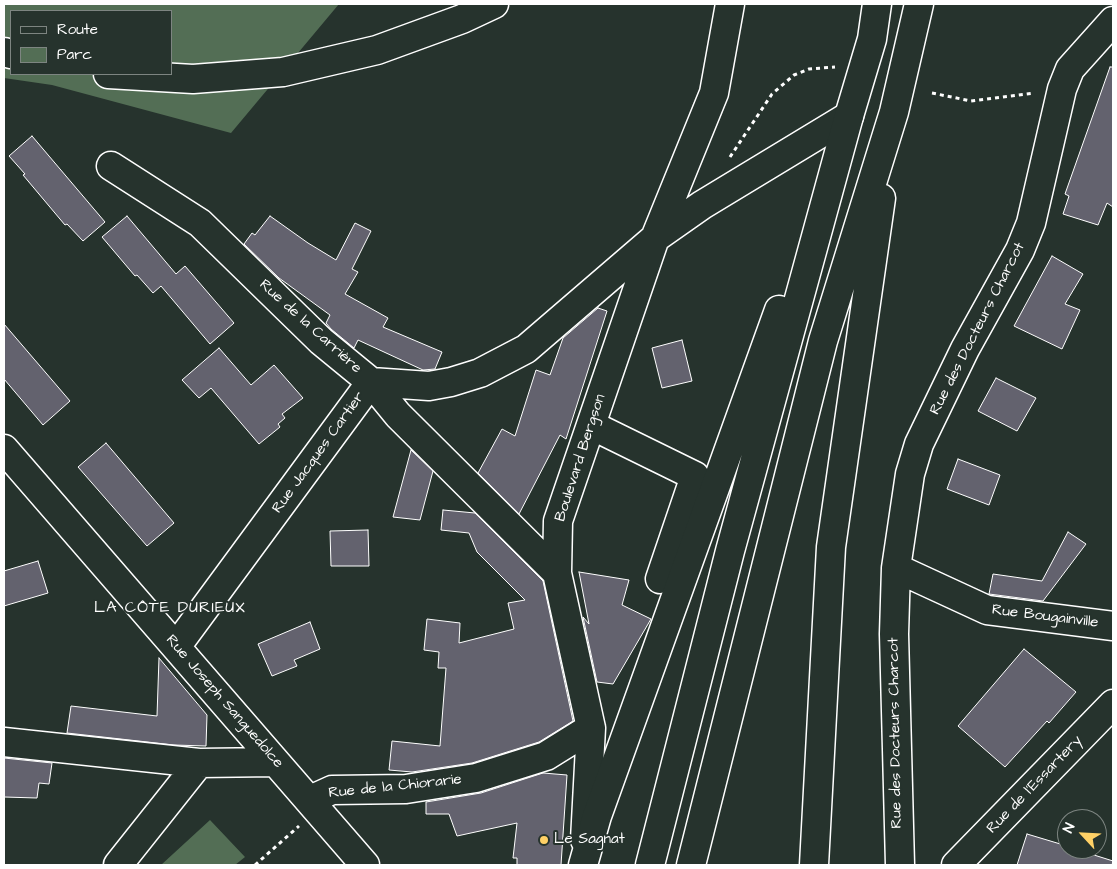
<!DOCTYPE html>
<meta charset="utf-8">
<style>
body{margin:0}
#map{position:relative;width:1117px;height:869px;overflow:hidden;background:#26332d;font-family:"Architects Daughter",sans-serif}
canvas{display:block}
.frame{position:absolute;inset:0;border:5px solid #fff;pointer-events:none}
.legend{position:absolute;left:10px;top:10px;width:162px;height:65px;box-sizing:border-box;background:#26332d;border:1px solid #7d8581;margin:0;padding:6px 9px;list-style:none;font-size:15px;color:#fff}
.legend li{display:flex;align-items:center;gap:10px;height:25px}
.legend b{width:25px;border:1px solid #7d8581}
.north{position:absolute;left:1057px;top:809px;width:50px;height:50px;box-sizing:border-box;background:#26332d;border:1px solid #7d8581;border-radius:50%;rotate:295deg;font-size:14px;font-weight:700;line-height:20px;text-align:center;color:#fff}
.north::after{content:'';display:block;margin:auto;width:18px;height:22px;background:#ffd166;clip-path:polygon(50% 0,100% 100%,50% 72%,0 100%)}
</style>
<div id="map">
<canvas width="1117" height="869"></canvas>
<div class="frame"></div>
<ul class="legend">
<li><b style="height:6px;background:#26332d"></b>Route</li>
<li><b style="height:14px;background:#536e55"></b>Parc</li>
</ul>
<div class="north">N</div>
</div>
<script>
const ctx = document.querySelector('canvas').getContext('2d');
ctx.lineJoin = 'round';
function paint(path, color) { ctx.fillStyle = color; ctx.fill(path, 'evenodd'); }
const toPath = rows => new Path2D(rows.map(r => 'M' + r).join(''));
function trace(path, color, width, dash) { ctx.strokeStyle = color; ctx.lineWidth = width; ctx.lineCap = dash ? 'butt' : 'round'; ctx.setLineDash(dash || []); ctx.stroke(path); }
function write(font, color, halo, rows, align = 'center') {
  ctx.font = font + ' "Architects Daughter",sans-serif'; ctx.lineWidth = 4; ctx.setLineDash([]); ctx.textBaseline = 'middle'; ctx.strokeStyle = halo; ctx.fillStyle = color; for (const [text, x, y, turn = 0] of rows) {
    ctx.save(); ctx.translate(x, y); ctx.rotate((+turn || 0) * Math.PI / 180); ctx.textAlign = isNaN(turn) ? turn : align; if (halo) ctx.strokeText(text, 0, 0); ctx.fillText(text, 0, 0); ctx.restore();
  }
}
paint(toPath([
 [4,4,339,4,231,133,52,85,4,78],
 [11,11,171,11,171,74,11,74],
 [210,820,245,857,235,865,161,865]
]), '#536e55');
const building = toPath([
 [1110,67,1113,67,1113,207,1107,203,1098,225,1063,214,1069,196,1065,194,1110,67],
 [32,136,105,222,83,241,67,224,65,225,23,175,25,174,9,156,32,136],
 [127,216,176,274,185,266,234,323,210,344,161,286,153,293,137,275,135,276,102,237,127,216],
 [270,216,308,243,336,260,355,223,371,231,352,269,358,272,345,294,388,318,383,327,442,352,435,369,423,370,358,340,354,348,331,329,326,323,330,315,279,278,244,244,252,233,255,235,270,216],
 [1052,256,1083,274,1065,304,1080,310,1062,349,1014,326,1052,256],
 [598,308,607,311,566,439,560,435,519,514,478,473,502,429,515,436,536,370,550,375,563,338,598,308],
 [4,324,70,401,43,425,4,379,4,324],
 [682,340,692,381,662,388,652,348,682,340],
 [219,348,251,385,274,365,303,398,282,414,285,418,278,424,280,427,259,444,211,388,199,398,182,380,219,348],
 [996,378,1036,398,1017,431,978,411,996,378],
 [106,443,174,523,147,546,78,467,106,443],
 [411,450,433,471,420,520,393,517,411,450],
 [958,459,1000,475,989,505,947,489,958,459],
 [443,510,475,513,543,581,573,721,539,742,472,763,412,772,389,770,392,741,440,746,446,668,438,668,439,652,424,650,427,619,460,623,459,643,514,629,508,603,525,600,477,552,469,533,441,530,443,510],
 [368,530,369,566,331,566,330,531,368,530],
 [1068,532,1086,544,1043,601,989,594,993,574,1042,581,1068,532],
 [38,561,48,593,4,606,4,571,38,561],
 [579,572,629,580,622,605,651,619,613,684,597,682,583,617,589,624,579,572],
 [310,622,320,649,294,660,297,666,272,676,258,644,310,622],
 [1024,649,1076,692,1049,723,1047,721,1005,767,958,726,1024,649],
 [159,658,207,715,206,746,174,745,67,733,71,706,157,716,159,658],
 [4,758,52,763,49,784,39,783,37,798,4,797,4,758],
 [543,773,567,775,561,865,517,865,517,858,513,858,517,823,457,836,449,814,426,814,426,802,481,793,543,773],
 [1027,834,1067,846,1067,849,1075,849,1113,861,1112,865,1017,865,1027,834]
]);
paint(building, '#63626e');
trace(building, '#fff', 1);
const minor = toPath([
 [111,166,200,223,321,341,371,382,398,415,557,573],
 [591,425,695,476,660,579],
 [4,449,365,865],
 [896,568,987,610,1113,626],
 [176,647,371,382,429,386,451,382,480,373,526,349,655,238,702,205,849,116],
 [4,742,199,763,275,762],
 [310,800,332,790,406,789,476,778,546,756,591,728],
 [585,840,591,728,557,573,558,521,655,238,714,93,730,4],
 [118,865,199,763],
 [900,865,894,634,896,568,910,474,919,444,965,349,1020,250,1031,223,1062,89,1070,69,1113,21],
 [956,865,1113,704]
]);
const major = toPath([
 [4,52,11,54],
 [108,74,193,79,283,72,377,50,462,19,494,4],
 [583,865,597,816,779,310],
 [650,865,730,551,849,116,872,39,877,4],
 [691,865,823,341,894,112,919,4],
 [814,865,831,547,881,198]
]);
trace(minor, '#fff', 31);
trace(major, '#fff', 31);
trace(toPath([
 [932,93,971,101,1034,93],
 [730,157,772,94,794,75,809,69,835,67],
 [255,865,299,826]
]), '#fff', 3, [4, 4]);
trace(minor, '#26332d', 28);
trace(major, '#26332d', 28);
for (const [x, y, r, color] of [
 [544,840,5,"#ffd166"]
]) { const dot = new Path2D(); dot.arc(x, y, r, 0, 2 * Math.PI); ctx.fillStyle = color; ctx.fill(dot); trace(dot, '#26332d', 2); }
write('15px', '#fff', '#26332d', [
 ["Rue de la Carrière",310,327,42],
 ["Rue des Docteurs Charcot",978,329,-63],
 ["Rue Jacques Cartier",319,453,-54],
 ["Boulevard Bergson",581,458,-72],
 ["Rue Bougainville",1045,617,7],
 ["Rue Joseph Sanguedolce",224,702,49],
 ["Rue des Docteurs Charcot",896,733,-91],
 ["Rue de l'Essartery",1035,785,-46],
 ["Rue de la Chiorarie",395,787,-6]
]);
write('15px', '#fff', '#26332d', [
 ["Le Sagnat",554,840]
], 'left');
ctx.letterSpacing = '1px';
write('16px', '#fff', '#26332d', [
 ["LA CÔTE DURIEUX",170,609]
]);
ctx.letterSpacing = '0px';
</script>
